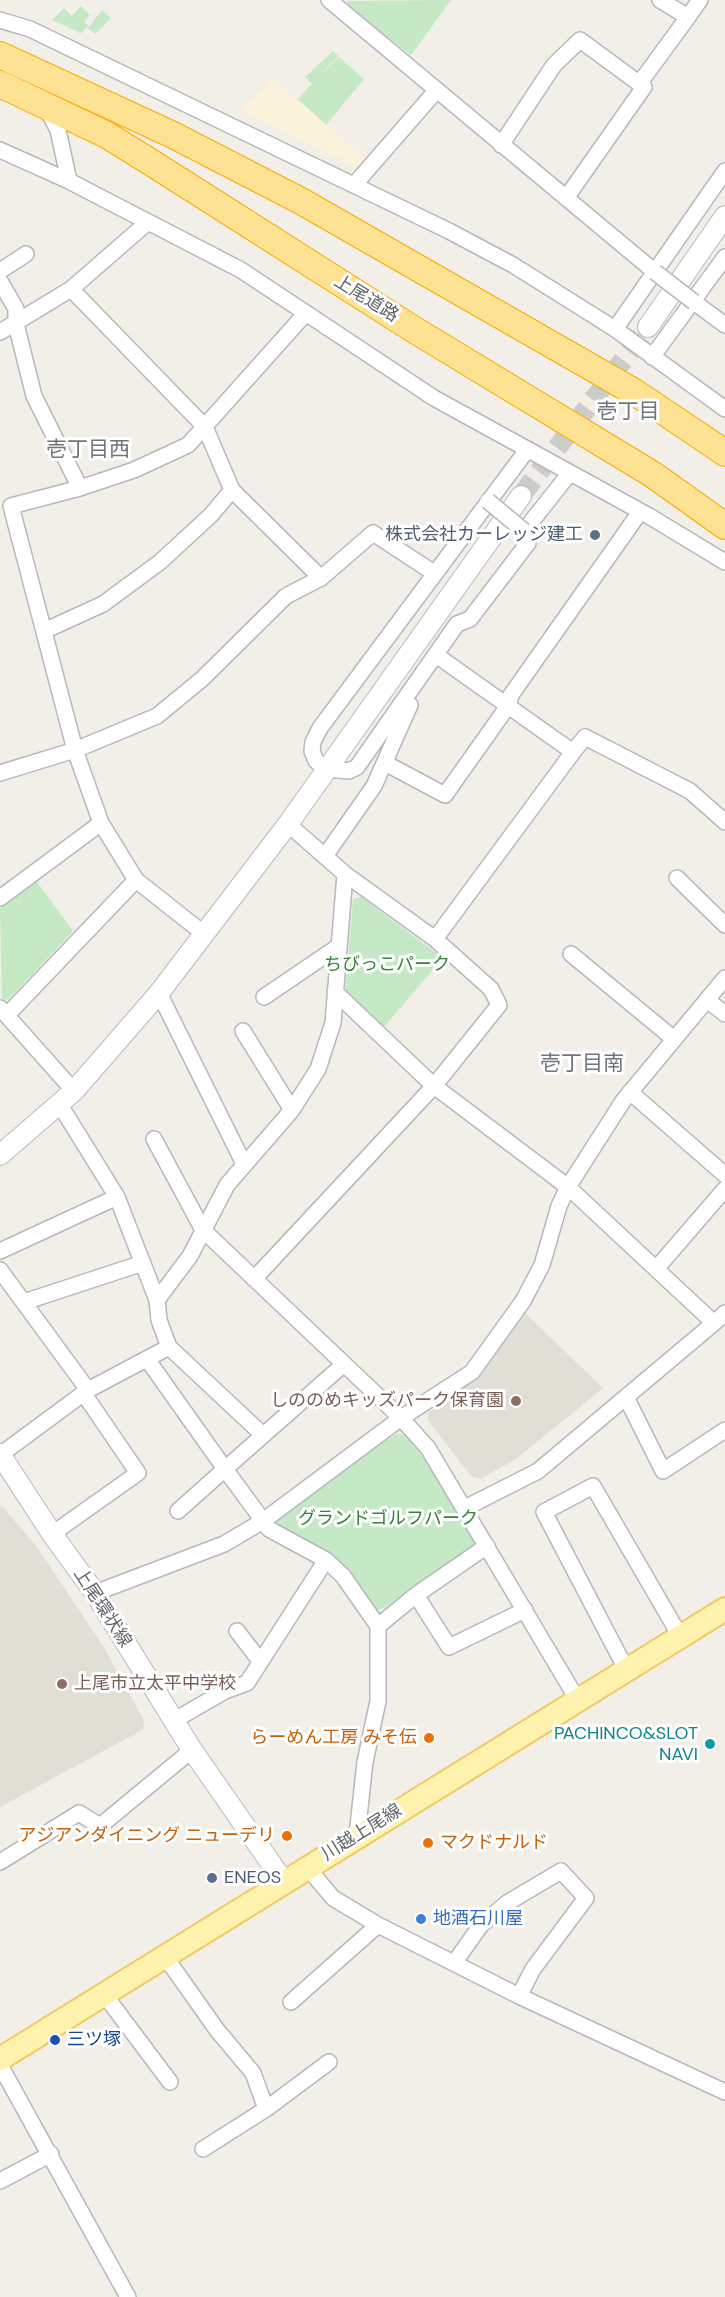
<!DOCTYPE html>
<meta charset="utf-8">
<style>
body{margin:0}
canvas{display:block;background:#f1efe8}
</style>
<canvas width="725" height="2297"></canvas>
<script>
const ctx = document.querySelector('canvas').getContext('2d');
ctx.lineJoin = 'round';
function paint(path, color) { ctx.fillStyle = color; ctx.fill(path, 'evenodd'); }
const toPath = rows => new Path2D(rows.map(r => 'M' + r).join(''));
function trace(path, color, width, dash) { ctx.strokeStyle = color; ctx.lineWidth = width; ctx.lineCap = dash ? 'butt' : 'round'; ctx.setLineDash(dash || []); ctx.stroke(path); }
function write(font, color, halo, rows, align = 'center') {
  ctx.font = font + ' "DM Sans","Noto Sans JP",sans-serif'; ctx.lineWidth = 6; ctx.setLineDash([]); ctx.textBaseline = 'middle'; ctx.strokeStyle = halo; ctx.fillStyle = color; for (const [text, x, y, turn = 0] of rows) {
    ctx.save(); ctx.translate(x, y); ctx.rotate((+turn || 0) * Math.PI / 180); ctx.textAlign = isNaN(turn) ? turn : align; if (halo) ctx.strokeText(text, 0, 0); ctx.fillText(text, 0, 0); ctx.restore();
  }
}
paint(toPath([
 [524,1312,603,1388,516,1459,480,1479,471,1476,428,1420,428,1413,472,1379],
 [2,1506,37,1547,105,1649,143,1719,144,1729,0,1807,0,1507]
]), '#e1ded6');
paint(toPath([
 [451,0,411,55,349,8,347,1],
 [81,6,90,15,84,21,88,26,81,33,52,20,64,8,72,16],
 [102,10,111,18,95,34,88,28],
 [333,51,338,56,315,81,339,57,364,79,326,125,298,99,312,84,305,77],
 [37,882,73,931,8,1000,2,999,0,908],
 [361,897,443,958,384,1027,345,993,353,899],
 [396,1434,405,1435,441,1479,476,1537,474,1546,384,1608,374,1611,339,1561,275,1524,275,1516]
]), '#c5e8c5');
paint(toPath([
 [272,78,367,160,361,168,241,111]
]), '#fbf3d9');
trace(toPath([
 [521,496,648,327]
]), '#ccccc8', 20, [20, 10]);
const street = toPath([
 [329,0,655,272],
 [660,0,688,17,700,0],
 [0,20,30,29,449,231,513,265,615,329,725,409],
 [639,84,688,17],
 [46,107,58,130,69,181],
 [501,145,554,65,580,40,644,87,566,198],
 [0,150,69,181,241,270,434,398,649,516,725,562],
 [354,185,436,91],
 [0,271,26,254],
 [0,281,16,309,16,324,34,396,80,488],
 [694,302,725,325],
 [615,329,725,171],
 [0,332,71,289,148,222],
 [652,357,725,257],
 [527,450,320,728,313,742,312,751,316,761,326,769,349,771,357,767,457,624,470,619,528,543,524,531,569,474],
 [232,490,321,578],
 [44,631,103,604,160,562,211,515,232,490,205,427,71,289],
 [573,752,585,737,690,791,725,822],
 [385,763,445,795,508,706,511,695,640,512],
 [0,773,75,750,157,716,202,679,286,596,321,578,373,533,434,573],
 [325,856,374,786,410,705],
 [677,878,725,925],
 [0,898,101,823],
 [203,933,136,880,101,823,75,750,11,506,80,488,134,470,188,445,306,313],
 [435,939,573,752,436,655],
 [571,954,674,1039],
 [335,992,434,1086,568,1187,714,1323,725,1313],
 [159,993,244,1164],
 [264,997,339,946],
 [707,1000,725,1014],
 [0,1008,74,1091],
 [7,1015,136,880],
 [243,1031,292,1110],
 [630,1092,725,1175],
 [60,1105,117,1197,157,1300],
 [154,1139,203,1230,401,1418,428,1448,577,1699],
 [0,1251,117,1197],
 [656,1269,725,1189],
 [0,1270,88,1390],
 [254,1279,434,1086,499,1005,491,989,435,939,345,874,288,824],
 [24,1302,143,1263],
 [147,1359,225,1469,178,1511],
 [344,1364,225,1469,269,1529,326,1560,343,1576,378,1626,416,1595,487,1546],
 [626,1397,663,1471,725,1430],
 [263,1435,169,1347,159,1320,157,1300,190,1256,227,1185,292,1110,318,1069,333,1023,345,874],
 [0,1455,88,1390,169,1347],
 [465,1508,538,1471,714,1323],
 [52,1534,138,1473,84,1394],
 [95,1593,224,1544,263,1521,401,1418,472,1372,523,1301,542,1265,559,1206,568,1187,623,1101,725,978],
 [416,1595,449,1647,525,1610],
 [237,1631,260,1661],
 [626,1669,544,1512,593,1486,680,1636],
 [173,1721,225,1691,247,1683,326,1560],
 [357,1835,365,1762,378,1701,378,1626],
 [0,1862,79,1813,100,1826,192,1750],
 [307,1867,333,1898,378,1925,519,1996,725,2092],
 [164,1955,217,2030,253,2073,266,2109],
 [454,1963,481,1925,507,1903,561,1871,586,1898,533,1969,519,1996],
 [104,1994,170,2082],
 [291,2002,378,1925],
 [0,2065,128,2297],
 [203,2149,266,2109,329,2062],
 [0,2181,51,2154]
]);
const secondary = toPath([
 [648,327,725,216],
 [0,1155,74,1091,159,993,288,824,521,496],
 [0,1454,52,1534,95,1593,192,1750,284,1882]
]);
const primary = toPath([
 [0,2059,725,1609]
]);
const highway = toPath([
 [0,55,173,135,301,201,636,393,725,453],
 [0,84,107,135,152,163,413,329,652,474,725,526]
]);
trace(street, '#b5b8bc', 18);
trace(secondary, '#b6babf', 22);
trace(primary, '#f2c960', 26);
trace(highway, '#f9ab00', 28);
trace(street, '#fff', 15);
trace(secondary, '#fff', 20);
trace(primary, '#fff2af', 22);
trace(highway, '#fde293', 26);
const streetBridge = toPath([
 [655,272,694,302],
 [488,501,524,531]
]);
trace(streetBridge, '#b5b8bc', 18, []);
trace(streetBridge, '#fff', 15);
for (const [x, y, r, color] of [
 [595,535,6,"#5c6f8a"],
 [516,1401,6,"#8d6e63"],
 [62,1684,6,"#8d6e63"],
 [429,1738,6,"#e8710a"],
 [710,1744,6,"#0f9aa8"],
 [287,1836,6,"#e8710a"],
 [428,1843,6,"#e8710a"],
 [212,1878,6,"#5c6f8a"],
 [421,1919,6,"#3f7fe0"],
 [55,2040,6,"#1a4fb4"]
]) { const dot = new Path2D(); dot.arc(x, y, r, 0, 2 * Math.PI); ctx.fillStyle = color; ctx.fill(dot); trace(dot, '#fff', 2); }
write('18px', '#5f6368', '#fff', [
 ["上尾道路",366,299,32],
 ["上尾環状線",102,1608,57],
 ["川越上尾線",362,1833,-32]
]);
write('18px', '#4e5e75', '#fff', [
 ["株式会社カーレッジ建工",583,535],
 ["ENEOS",224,1878,"left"]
], 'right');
write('18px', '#348238', '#fff', [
 ["ちびっこパーク",387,965],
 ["グランドゴルフパーク",388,1519]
]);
write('18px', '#785e54', '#fff', [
 ["しののめキッズパーク保育園",504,1401],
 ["上尾市立太平中学校",74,1684,"left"]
], 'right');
write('18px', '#0d838f', '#fff', [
 ["PACHINCO&SLOT",698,1734],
 ["NAVI",698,1755]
], 'right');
write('18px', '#c56008', '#fff', [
 ["らーめん工房 みそ伝",417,1738],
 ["アジアンダイニング ニューデリ",275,1836],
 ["マクドナルド",440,1843,"left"]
], 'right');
write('18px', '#366cbe', '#fff', [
 ["地酒石川屋",433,1919]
], 'left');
write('18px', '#164399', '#fff', [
 ["三ツ塚",67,2040]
], 'left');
write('21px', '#70757a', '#fff', [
 ["壱丁目",628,412],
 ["壱丁目西",88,450],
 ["壱丁目南",582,1064]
]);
</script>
